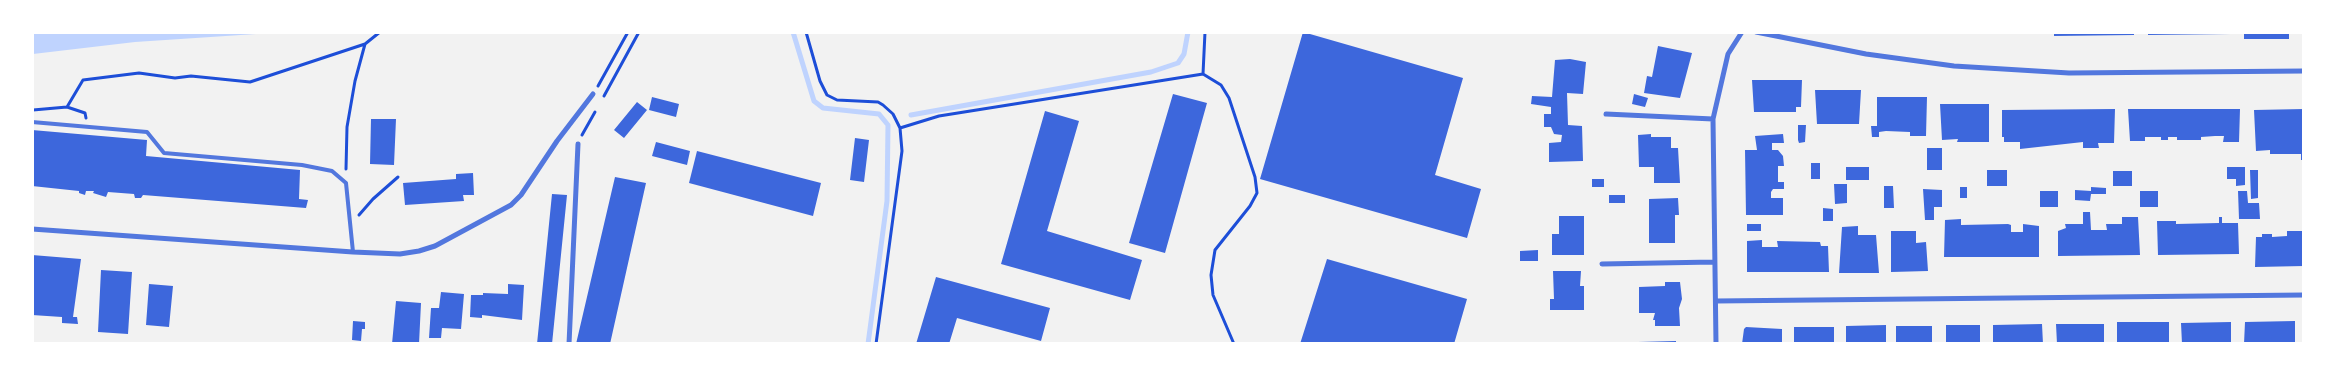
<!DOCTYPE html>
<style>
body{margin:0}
#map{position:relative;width:2336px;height:376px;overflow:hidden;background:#f2f2f2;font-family:"Nunito Sans",sans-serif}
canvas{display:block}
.frame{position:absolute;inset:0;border:34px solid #fff;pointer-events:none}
</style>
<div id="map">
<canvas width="2336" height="376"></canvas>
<div class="frame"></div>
</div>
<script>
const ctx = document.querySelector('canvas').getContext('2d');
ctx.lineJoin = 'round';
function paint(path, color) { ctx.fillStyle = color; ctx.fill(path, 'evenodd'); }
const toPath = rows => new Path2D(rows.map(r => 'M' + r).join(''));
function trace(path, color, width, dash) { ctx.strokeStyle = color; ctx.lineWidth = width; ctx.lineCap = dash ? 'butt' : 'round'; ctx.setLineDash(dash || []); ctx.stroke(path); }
paint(toPath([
 [32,33,33,32,271,33,135,42,33,54]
]), '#bfd3fe');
trace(toPath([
 [793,32,814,101,823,108,879,114,888,125,887,201,868,344],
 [911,115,1151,72,1178,63,1184,54,1188,32]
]), '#bfd3fe', 5);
paint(toPath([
 [1303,32,1463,78,1435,175,1481,189,1467,238,1260,179],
 [2054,32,2134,32,2134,35,2054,36],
 [2148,32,2231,32,2231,34,2148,35],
 [2244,32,2289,32,2289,39,2244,39],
 [1658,46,1692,53,1680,98,1644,93,1647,76,1652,77],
 [1570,59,1586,62,1583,94,1567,93,1568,125,1582,126,1583,161,1549,162,1549,143,1561,142,1562,135,1554,134,1551,127,1544,127,1544,114,1551,114,1551,107,1531,104,1532,96,1552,97,1555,60],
 [1752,80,1802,80,1801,107,1796,107,1796,112,1754,112],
 [1815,90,1861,90,1859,124,1817,124],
 [1173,94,1207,103,1165,253,1129,243],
 [1634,94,1648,98,1645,107,1632,104],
 [652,97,679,104,676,117,649,110],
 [1877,97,1927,97,1926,136,1910,136,1910,132,1886,131,1879,132,1879,137,1872,137,1871,126,1877,126],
 [637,102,647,110,624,138,614,130],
 [1940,104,1989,104,1989,142,1957,142,1958,139,1942,140],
 [2115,109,2114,143,2098,143,2099,148,2083,148,2083,142,2020,149,2020,142,2004,142,2004,137,2002,137,2002,110],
 [2128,109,2240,109,2239,142,2223,142,2224,136,2215,136,2201,137,2201,140,2177,140,2177,137,2168,137,2168,140,2161,140,2161,137,2145,137,2145,141,2130,141],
 [2304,109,2304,160,2301,160,2301,154,2270,154,2270,150,2256,151,2254,110],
 [1045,111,1079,121,1047,231,1142,260,1130,300,1001,264],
 [371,119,396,119,394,165,370,164],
 [1798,125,1806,125,1805,142,1799,143,1798,140],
 [32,130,147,140,146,156,300,170,299,199,308,200,306,208,143,195,141,198,135,198,134,194,108,192,106,197,93,193,94,191,86,191,85,195,79,193,79,191,32,186],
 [1651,134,1651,137,1671,137,1671,148,1678,148,1680,183,1654,183,1654,167,1639,167,1638,135],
 [1783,134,1784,143,1772,143,1772,150,1778,150,1783,156,1784,166,1778,166,1778,182,1784,182,1784,189,1773,189,1771,192,1771,198,1783,198,1783,215,1746,215,1745,150,1757,150,1755,136],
 [855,138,869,140,864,182,850,180],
 [656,142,690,151,687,165,652,156],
 [1927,148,1942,148,1942,170,1927,170],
 [697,151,821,183,813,216,689,183],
 [1811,163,1820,163,1820,179,1811,179],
 [1846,167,1869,167,1869,180,1846,180],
 [2227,167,2245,167,2245,185,2236,186,2236,179,2227,179],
 [1987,170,2007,170,2007,186,1987,186],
 [2250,170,2258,170,2258,198,2251,199],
 [2113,171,2132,171,2132,186,2113,186],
 [473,173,474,195,463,195,464,201,405,205,403,183,456,179,456,174],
 [615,177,646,183,610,344,576,344],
 [1592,179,1604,179,1604,187,1592,187],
 [1834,184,1847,184,1847,203,1835,204],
 [1884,186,1893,186,1894,208,1884,208],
 [1960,187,1967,187,1967,198,1960,198],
 [2091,187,2106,188,2106,194,2091,194,2090,201,2075,200,2075,190,2091,191],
 [1923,189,1942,190,1942,207,1934,207,1934,220,1925,220],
 [2040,191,2058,191,2058,207,2040,207],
 [2140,191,2158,191,2158,207,2140,207],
 [2238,191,2247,191,2248,203,2259,203,2260,219,2239,219],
 [552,194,567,195,552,344,537,344],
 [1609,195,1625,195,1625,203,1609,203],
 [1678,198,1679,215,1675,215,1675,243,1649,243,1649,199],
 [1823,208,1833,209,1833,221,1823,221],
 [2083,212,2090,212,2091,230,2107,230,2106,224,2122,224,2122,217,2138,217,2140,255,2058,256,2058,231,2066,228,2065,224,2083,224],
 [1559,216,1584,216,1584,255,1552,255,1552,234,1559,234],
 [2219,217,2222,217,2222,223,2238,223,2239,254,2158,255,2157,221,2176,221,2176,224,2219,223],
 [1961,219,1961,225,2008,224,2011,225,2011,232,2023,232,2023,224,2039,226,2039,257,1944,257,1945,220],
 [1747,224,1761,224,1761,231,1747,231],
 [1858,226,1858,235,1876,235,1879,273,1839,273,1842,227],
 [1891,231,1916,231,1916,243,1926,242,1928,271,1891,272],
 [2287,231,2303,231,2304,266,2255,267,2256,237,2262,237,2262,234,2272,234,2272,237,2287,236],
 [1762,240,1762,247,1778,247,1777,241,1820,242,1821,246,1828,246,1829,272,1747,272,1747,241],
 [1538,250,1538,261,1520,261,1520,251],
 [32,255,81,259,73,317,77,317,78,324,62,323,62,317,32,315],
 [1327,259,1467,299,1454,344,1300,344],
 [101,270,132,272,128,334,98,332],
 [1553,271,1581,271,1580,286,1584,286,1584,310,1550,310,1550,299,1554,299],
 [936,277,1050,308,1041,341,957,318,949,344,916,344],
 [1665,282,1680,282,1682,299,1679,308,1680,326,1655,326,1655,320,1653,320,1655,313,1639,313,1639,287,1665,286],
 [149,284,173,286,169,327,146,325],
 [508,284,524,285,522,320,482,315,482,318,470,317,471,295,483,295,483,293,508,294],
 [441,292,464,294,461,329,442,328,441,338,429,338,431,308,439,308],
 [396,301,421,303,419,344,392,344],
 [353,321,365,322,365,329,362,329,361,341,352,340],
 [2295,321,2295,344,2244,344,2245,322],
 [2117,322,2169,322,2169,344,2117,344],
 [2231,322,2231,344,2182,344,2181,323],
 [2042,324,2043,344,1993,344,1993,325],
 [2056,324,2104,324,2104,344,2057,344],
 [1886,325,1886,344,1846,344,1846,326],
 [1946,325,1980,325,1980,344,1946,344],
 [1896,326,1932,326,1932,344,1896,344],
 [1746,327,1782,329,1782,344,1742,344,1744,329],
 [1794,327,1834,327,1834,344,1794,344],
 [1676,341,1676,344,1638,344,1638,342]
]), '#3d67dc');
trace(toPath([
 [806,32,820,81,827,95,837,100,878,102,883,105,893,114,900,128,939,116,1203,74],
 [1203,74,1221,85,1229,98,1255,177,1257,193,1250,206,1215,250,1211,275,1213,295,1234,344],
 [1203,74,1205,32],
 [598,86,628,32],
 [604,96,639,32],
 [67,107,83,80,139,73,175,78,191,76,250,82,365,44],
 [33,110,67,107,85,113,86,118],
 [582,135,595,112],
 [346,169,347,127,355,81,365,44,380,32],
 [359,215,373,199,398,177],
 [876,344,902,151,900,128]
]), '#1d4ed8', 3);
trace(toPath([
 [32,122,147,132,164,153,302,165,332,171,346,183,353,252]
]), '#5277de', 4);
trace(toPath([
 [1756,32,1866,54,1954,66,2069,73,2304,71],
 [1606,114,1713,119],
 [32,229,353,252,400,254,419,251,435,246,511,205,521,195,557,141,593,94],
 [1602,264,1714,262],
 [1716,301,2304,295],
 [569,344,578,144],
 [1716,344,1713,119,1728,54,1742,32]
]), '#5277de', 5);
</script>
